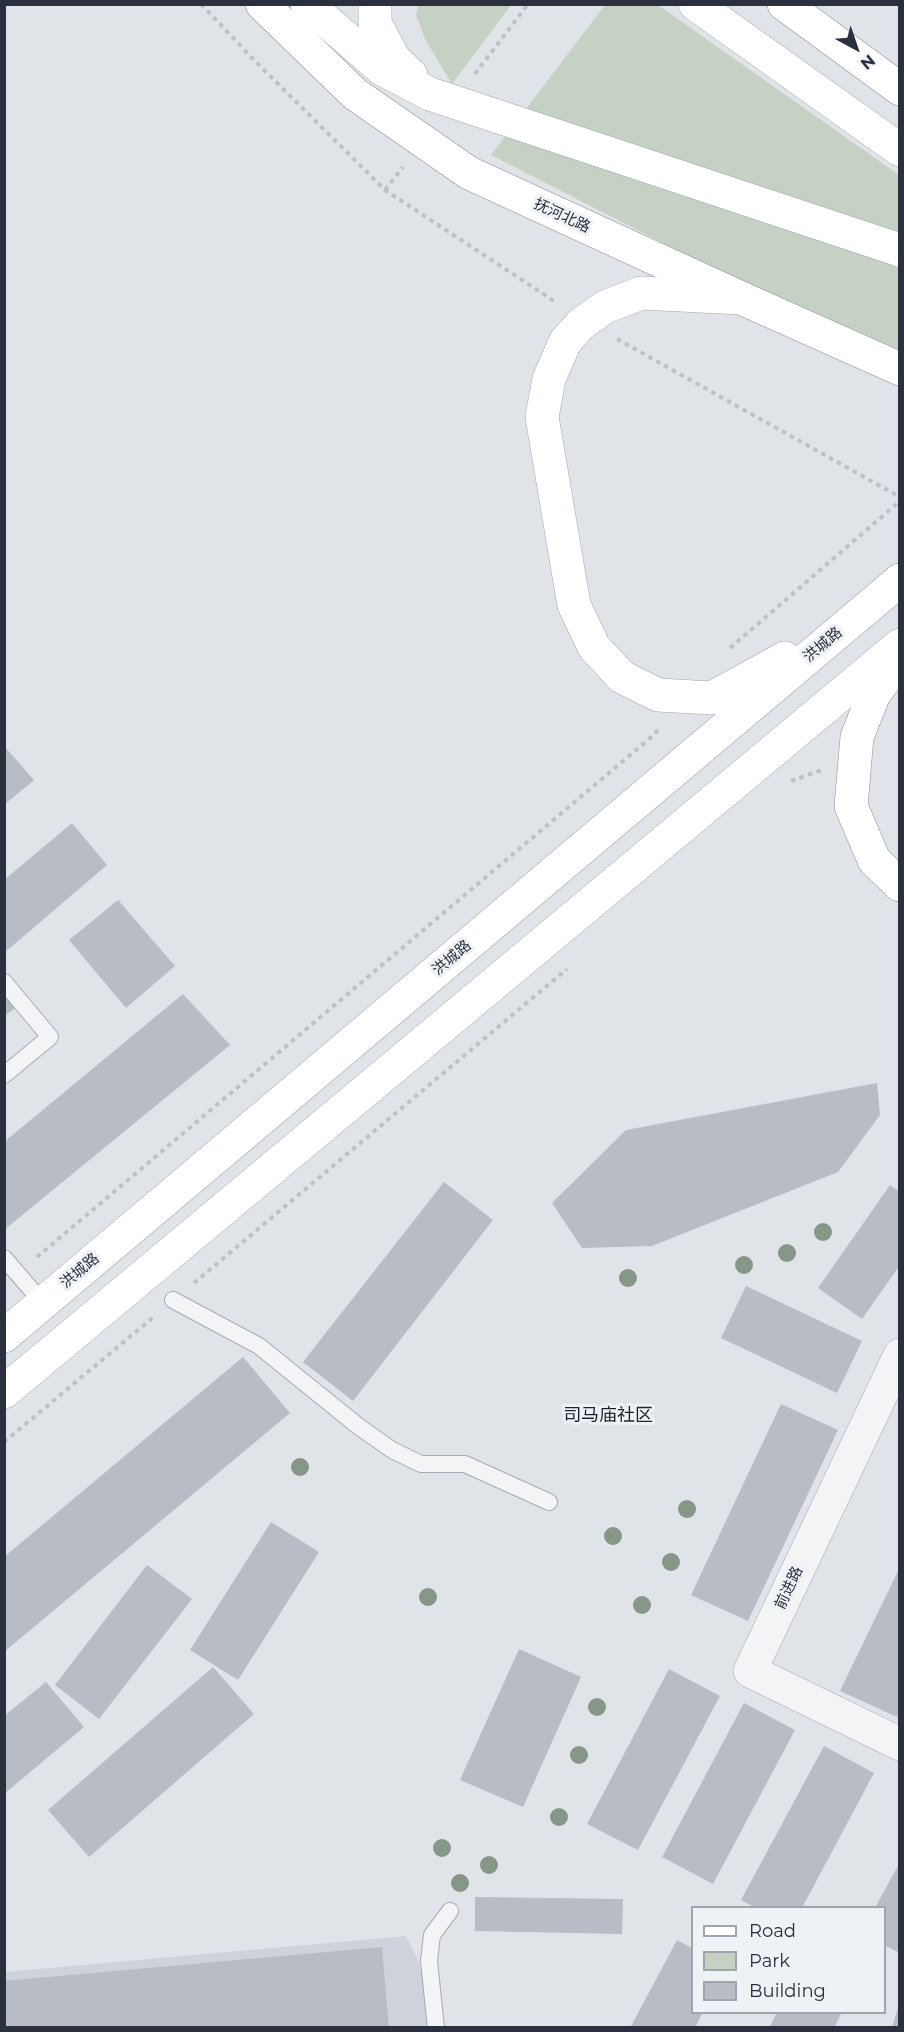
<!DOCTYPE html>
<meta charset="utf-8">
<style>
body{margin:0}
#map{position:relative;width:904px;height:2032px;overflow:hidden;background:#e0e3e8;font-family:Montserrat,sans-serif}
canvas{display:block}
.frame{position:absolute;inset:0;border:6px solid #2a303e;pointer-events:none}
.legend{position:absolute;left:691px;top:1906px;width:195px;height:108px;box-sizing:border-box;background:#eff2f5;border:2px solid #a0a4ac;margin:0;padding:8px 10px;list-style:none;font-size:18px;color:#2a303e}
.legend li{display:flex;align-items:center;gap:12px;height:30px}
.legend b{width:30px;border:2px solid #a0a4ac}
.north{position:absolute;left:826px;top:18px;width:60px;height:60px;-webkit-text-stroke:4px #eff2f5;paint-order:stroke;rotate:140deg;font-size:16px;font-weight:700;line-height:24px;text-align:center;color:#2a303e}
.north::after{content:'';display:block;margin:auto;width:21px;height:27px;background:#2a303e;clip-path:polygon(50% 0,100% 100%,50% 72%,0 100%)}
</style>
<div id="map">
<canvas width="904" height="2032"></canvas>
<div class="frame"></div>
<ul class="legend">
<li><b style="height:8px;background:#fff"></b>Road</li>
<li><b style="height:16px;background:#c5d1c2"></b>Park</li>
<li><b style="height:16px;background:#b8bcc4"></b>Building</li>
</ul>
<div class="north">N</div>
</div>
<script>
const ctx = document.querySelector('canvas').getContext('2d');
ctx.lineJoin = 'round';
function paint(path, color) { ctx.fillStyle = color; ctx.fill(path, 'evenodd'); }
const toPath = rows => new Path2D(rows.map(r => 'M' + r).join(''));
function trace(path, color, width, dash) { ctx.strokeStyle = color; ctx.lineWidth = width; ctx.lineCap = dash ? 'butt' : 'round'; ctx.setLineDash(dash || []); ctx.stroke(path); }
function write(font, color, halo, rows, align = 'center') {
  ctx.font = font + ' Montserrat,"Noto Sans SC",sans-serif'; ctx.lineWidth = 6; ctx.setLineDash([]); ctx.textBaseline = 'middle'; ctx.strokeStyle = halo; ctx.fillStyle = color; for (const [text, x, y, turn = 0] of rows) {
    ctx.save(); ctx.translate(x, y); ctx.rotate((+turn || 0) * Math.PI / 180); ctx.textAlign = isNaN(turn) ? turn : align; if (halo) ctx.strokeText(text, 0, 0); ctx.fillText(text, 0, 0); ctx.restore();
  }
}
paint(toPath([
 [406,1936,419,1963,427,1996,427,2027,5,2028,5,1972]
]), '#ced2da');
paint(toPath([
 [418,5,511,5,452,84,425,39,416,15],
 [605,5,658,5,899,175,899,364,491,155]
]), '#c5d1c2');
paint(toPath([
 [4,746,34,780,4,805],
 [72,823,107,865,4,953,4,880],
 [118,900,175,966,126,1008,69,940],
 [4,991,17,1006,4,1017],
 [183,994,230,1045,4,1230,4,1142],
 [877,1083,880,1115,838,1172,652,1246,582,1248,552,1203,626,1130],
 [444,1182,493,1220,353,1401,303,1362],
 [890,1185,900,1192,900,1265,862,1319,818,1288],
 [746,1286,862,1341,837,1393,721,1338],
 [243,1357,290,1413,4,1652,4,1557],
 [781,1404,838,1430,748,1621,691,1595],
 [271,1522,319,1552,238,1680,190,1650],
 [147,1565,192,1599,99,1719,55,1685],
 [900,1567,900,1712,897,1717,840,1691],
 [519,1649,581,1677,523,1807,460,1780],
 [213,1667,254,1714,89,1857,48,1810],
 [669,1669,720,1696,638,1850,587,1824],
 [46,1682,84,1727,4,1794,4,1716],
 [744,1703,795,1730,713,1884,662,1857],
 [824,1746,874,1773,802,1908,756,1908,741,1900],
 [900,1862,900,1953,884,1945,884,1908,875,1908],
 [475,1897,623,1899,622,1934,475,1931],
 [677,1940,692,1948,692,2012,703,2012,695,2028,630,2028],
 [382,1947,389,2028,4,2028,4,1981],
 [899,2004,900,2028,892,2028],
 [777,2012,842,2012,834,2028,769,2028]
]), '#b8bcc4');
const lane = toPath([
 [4,982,50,1037,4,1075],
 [4,1258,43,1303],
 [173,1300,259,1346,358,1426,392,1450,421,1464,465,1464,549,1502],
 [436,2028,429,1961,432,1935,450,1911]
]);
const street = toPath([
 [900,1355,750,1671,900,1744]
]);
const primary = toPath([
 [307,4,382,69,430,94],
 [375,4,375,23,394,59,411,75],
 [695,4,900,150],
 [741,298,641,293,605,307,581,324,565,342,549,379,542,417,574,605,594,647,622,677,658,695,712,698,785,658],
 [4,1336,899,581],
 [4,1392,900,645]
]);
const highway = toPath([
 [262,4,355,94,469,173,741,298,900,369],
 [784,4,900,89],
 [899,581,900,580],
 [900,660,874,694,857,737,851,806,874,860,900,885]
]);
trace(lane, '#a6aab2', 18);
trace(street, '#a6aab2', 34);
trace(primary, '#a0a6b3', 34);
trace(highway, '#898f9d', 34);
trace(toPath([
 [201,4,254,60,385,190,557,303],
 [475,74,528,4],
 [385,190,403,167],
 [617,339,900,497],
 [730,648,900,501],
 [791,781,822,770],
 [37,1257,655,734,659,728],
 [194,1283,567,969],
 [4,1442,156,1315]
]), '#bec1c6', 4, [4.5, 4.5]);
trace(lane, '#f2f4f6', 16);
trace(street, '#f2f4f6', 33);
trace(primary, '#fff', 33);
trace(highway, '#fff', 33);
const primaryBridge = toPath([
 [430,94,900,250]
]);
trace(primaryBridge, '#a0a6b3', 34, []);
trace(primaryBridge, '#fff', 33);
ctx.fillStyle = '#869787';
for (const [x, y] of [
 [823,1232],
 [787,1253],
 [744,1265],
 [628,1278],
 [300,1467],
 [687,1509],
 [613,1536],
 [671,1562],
 [428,1597],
 [642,1605],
 [597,1707],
 [579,1755],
 [559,1817],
 [442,1848],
 [489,1865],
 [460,1883]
]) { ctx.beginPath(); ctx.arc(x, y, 9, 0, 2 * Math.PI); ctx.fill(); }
write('15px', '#2a303e', '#eff2f5', [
 ["抚河北路",562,216,25],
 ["洪城路",823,645,-40],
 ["洪城路",452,958,-40],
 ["洪城路",80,1271,-40],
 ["前进路",789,1588,-65]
]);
write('18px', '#1c212f', '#eff2f5', [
 ["司马庙社区",608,1416]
]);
</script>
